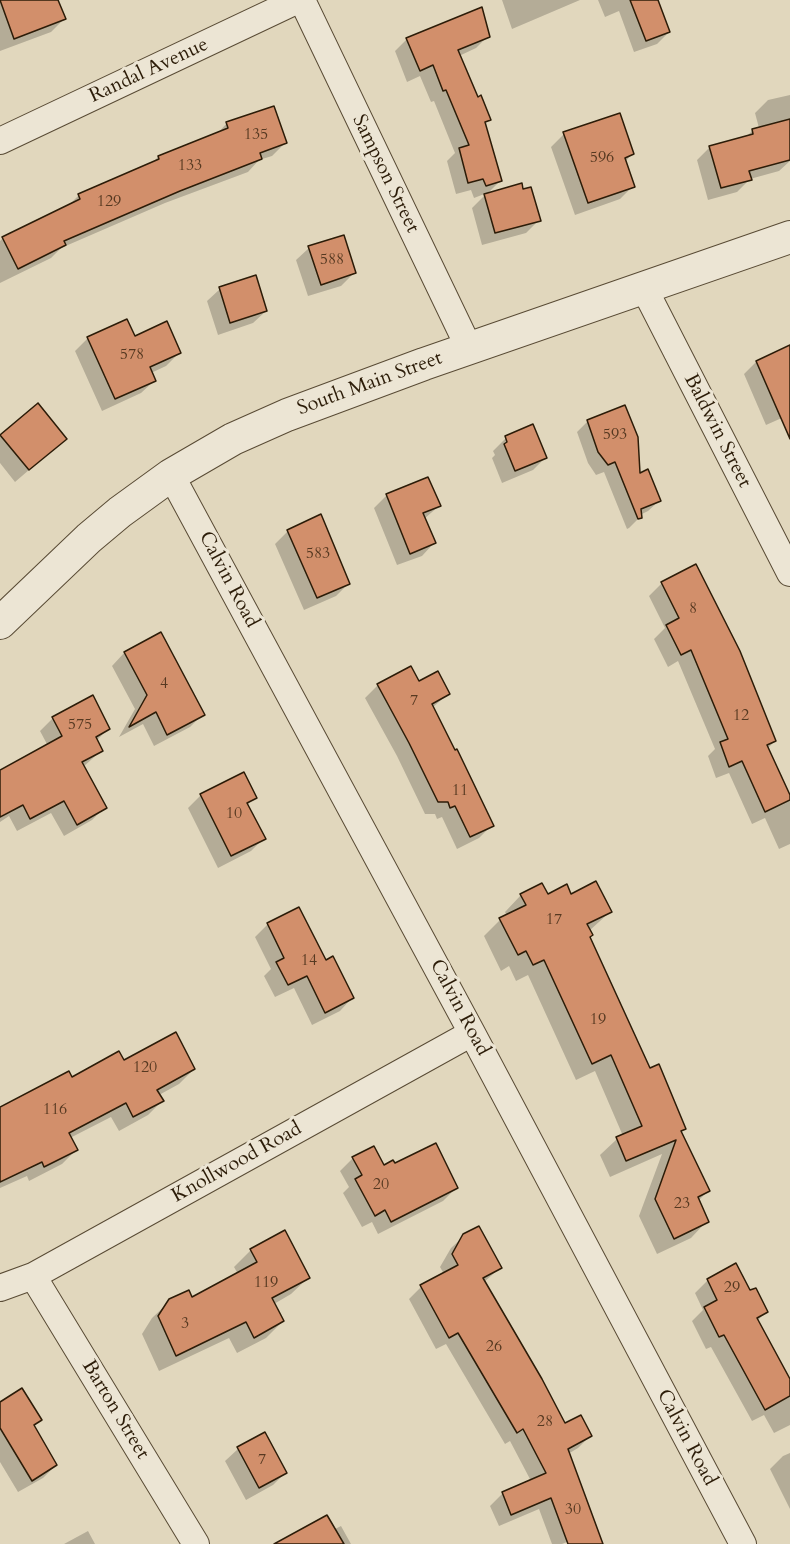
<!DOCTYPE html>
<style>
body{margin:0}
canvas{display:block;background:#e1d7bd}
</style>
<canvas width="790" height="1544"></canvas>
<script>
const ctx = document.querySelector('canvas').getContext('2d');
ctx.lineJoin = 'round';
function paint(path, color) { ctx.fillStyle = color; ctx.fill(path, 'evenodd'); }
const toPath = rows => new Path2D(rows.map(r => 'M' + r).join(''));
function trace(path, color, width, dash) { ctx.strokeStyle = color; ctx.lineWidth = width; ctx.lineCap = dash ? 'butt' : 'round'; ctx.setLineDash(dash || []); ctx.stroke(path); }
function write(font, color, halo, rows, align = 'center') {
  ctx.font = font + ' Cardo,serif'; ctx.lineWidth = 6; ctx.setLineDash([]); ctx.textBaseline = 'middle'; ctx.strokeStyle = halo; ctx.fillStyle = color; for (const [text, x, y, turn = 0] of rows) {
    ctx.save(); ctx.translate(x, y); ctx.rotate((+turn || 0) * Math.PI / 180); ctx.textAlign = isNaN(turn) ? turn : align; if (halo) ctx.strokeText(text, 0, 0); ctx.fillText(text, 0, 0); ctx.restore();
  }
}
paint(toPath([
 [0,0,57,0,64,19,51,32,0,51],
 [502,0,580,0,512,29],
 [598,0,657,0,669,32,657,44,634,52,619,11,605,17],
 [488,36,476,48,459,56,477,99,489,120,484,125,500,181,486,195,539,220,526,233,482,245,472,208,487,193,474,198,471,190,456,194,447,161,455,153,434,101,431,102,420,76,407,82,395,51,407,39],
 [790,95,790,161,779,171,750,179,737,192,708,200,697,160,710,147,746,137,753,130,759,128,755,113,768,100],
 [227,123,285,143,272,156,259,160,248,172,165,203,61,248,51,258,0,283,0,241,3,238,68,206,78,196,151,164,158,157,216,135],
 [564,134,632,154,625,162,633,186,620,199,575,215,551,147],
 [309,248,354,273,341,286,308,296,296,260],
 [220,289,266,311,253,323,218,335,207,301],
 [88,338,134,338,179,353,166,366,151,373,154,381,141,393,102,411,75,351],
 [790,347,790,431,784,417,766,425,744,374,756,362],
 [38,405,65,439,15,482,0,463,0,437],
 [588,421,638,475,659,501,648,511,640,515,640,517,629,528,627,529,604,472,596,475,588,463,577,432],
 [506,438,546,457,533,470,502,483,492,458,495,455,493,451],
 [387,495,439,506,424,519,434,543,422,556,397,565,374,508],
 [288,531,349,583,336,596,304,610,275,544],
 [662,583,775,741,767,749,788,794,790,793,790,844,779,849,765,818,752,824,729,773,716,778,708,756,715,749,678,661,668,667,654,639,665,628,649,596],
 [160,634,203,714,190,727,154,746,143,724,119,737,135,709,112,666,124,653],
 [418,683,448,694,432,708,492,825,479,838,457,849,442,817,437,819,435,814,425,814,397,756,365,698,378,685],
 [53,718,108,729,96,741,101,751,83,767,105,807,92,820,64,836,51,813,17,831,9,816,0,822,0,772,48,746,40,731],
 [201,795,255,798,247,805,264,838,251,851,218,868,188,808],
 [521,895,571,896,610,912,589,931,589,938,649,1070,684,1128,680,1132,708,1191,698,1201,707,1221,691,1238,657,1254,639,1216,662,1154,610,1177,600,1155,617,1139,623,1136,595,1071,576,1080,528,975,516,981,509,966,501,971,484,936,500,920,507,916,505,912],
 [299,909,325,962,352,998,340,1011,312,1025,294,988,275,997,264,976,271,969,255,937,268,924],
 [124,1062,194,1069,179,1084,159,1095,162,1101,148,1115,119,1131,111,1117,70,1138,76,1150,62,1164,29,1181,27,1176,0,1188,0,1128,71,1079],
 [353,1158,383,1167,394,1165,456,1188,443,1201,378,1234,372,1222,362,1227,343,1193,349,1187,340,1171],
 [464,1236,500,1268,484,1282,564,1425,590,1436,578,1448,568,1454,582,1536,562,1544,552,1544,539,1509,499,1526,490,1506,502,1494,531,1481,510,1441,505,1444,446,1344,436,1349,409,1299,421,1287,444,1274,440,1267,451,1248],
 [251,1250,308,1278,291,1294,274,1304,283,1321,266,1338,237,1353,229,1338,159,1371,142,1334,152,1318,170,1301,192,1299,238,1274,234,1267],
 [735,1265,749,1292,766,1312,757,1321,790,1382,790,1425,774,1433,764,1415,752,1421,711,1347,706,1349,692,1321,703,1310,695,1293,708,1280],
 [0,1403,40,1420,33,1427,56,1465,43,1478,18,1492,0,1462],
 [238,1449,286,1472,273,1485,246,1500,225,1461],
 [790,1453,790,1509,770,1469,783,1456],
 [341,1526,351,1544,287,1544,333,1530],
 [88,1531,95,1544,64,1544]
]), '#0003');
const building = toPath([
 [0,0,58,0,66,19,14,39,0,0],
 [630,0,658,0,670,32,646,41,630,0],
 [482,7,490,37,458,50,478,97,481,95,491,120,485,122,502,181,486,186,483,179,468,183,459,148,469,145,446,90,443,91,433,65,420,71,406,38,482,7],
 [274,106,287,143,260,153,262,159,180,191,64,241,66,245,18,269,2,237,80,199,78,194,159,159,158,156,228,128,226,122,274,106],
 [620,113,634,154,625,158,635,187,588,203,563,132,620,113],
 [790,119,790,160,749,171,752,180,721,188,709,146,753,134,752,129,790,119],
 [522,183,523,189,531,187,541,221,495,233,484,194,522,183],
 [344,235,356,273,321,285,308,246,344,235],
 [256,275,267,311,230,323,219,287,256,275],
 [127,319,135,336,167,321,181,353,150,367,156,381,115,399,87,337,127,319],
 [790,345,790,439,756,361,790,345],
 [38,403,67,439,29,470,0,435,38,403],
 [625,405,638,437,640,473,648,469,661,501,641,509,642,518,638,519,615,462,608,465,598,452,587,420,625,405],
 [533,424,547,458,515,471,504,444,507,442,505,436,533,424],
 [428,477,441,506,423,513,436,543,410,554,386,494,428,477],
 [321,514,350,584,317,598,287,530,321,514],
 [696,564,740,651,776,741,767,745,790,795,790,800,765,812,742,761,729,767,720,742,728,739,691,650,681,655,666,625,679,618,661,582,696,564],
 [161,632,205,715,167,735,156,712,129,727,147,695,124,652,161,632],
 [411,666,419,681,438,671,450,694,432,704,455,750,457,749,494,826,470,837,455,806,450,808,448,802,438,802,409,743,377,684,411,666],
 [93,695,110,729,96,737,103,751,82,762,107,808,77,825,64,801,30,819,23,805,0,817,0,770,62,736,52,717,93,695],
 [244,772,257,798,247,803,266,839,231,856,200,794,244,772],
 [596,881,612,912,587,924,593,935,590,937,650,1068,659,1064,686,1129,681,1131,710,1191,698,1197,709,1222,674,1239,655,1199,676,1140,626,1161,616,1137,642,1126,611,1055,592,1064,544,960,533,965,526,951,518,955,499,918,526,905,520,894,542,883,548,894,567,884,571,894,596,881],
 [299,907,326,960,333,956,354,998,325,1013,307,976,288,985,276,962,284,958,267,923,299,907],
 [176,1032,195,1069,157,1090,164,1101,133,1117,126,1103,69,1133,78,1150,44,1167,42,1162,0,1182,0,1107,69,1071,72,1077,119,1051,124,1060,176,1032],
 [436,1143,458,1188,391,1222,385,1210,375,1216,355,1179,362,1175,352,1157,374,1146,384,1165,393,1160,395,1163,436,1143],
 [479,1226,502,1268,483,1278,542,1379,565,1423,581,1415,592,1436,568,1449,603,1544,568,1544,551,1498,511,1515,502,1492,546,1473,523,1429,517,1433,458,1333,449,1338,420,1285,458,1265,452,1254,463,1234,479,1226],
 [285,1230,310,1278,272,1298,284,1321,254,1338,246,1322,176,1356,158,1316,169,1299,189,1290,192,1297,257,1262,250,1249,285,1230],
 [736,1263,750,1290,756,1288,768,1312,757,1318,790,1379,790,1396,765,1410,724,1335,719,1337,704,1307,717,1300,707,1279,736,1263],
 [22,1388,42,1420,34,1425,57,1465,32,1481,0,1428,0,1402,22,1388],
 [265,1432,287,1473,259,1488,237,1447,265,1432],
 [327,1515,344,1544,274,1544,327,1515]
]);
paint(building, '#d28f6b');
trace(building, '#2c1c08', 1.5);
const minor = toPath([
 [302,0,469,348],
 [0,141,298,0],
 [644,288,790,573],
 [171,475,472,1033,743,1544],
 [33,1276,196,1544],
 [0,1288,33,1276,472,1033]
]);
const tertiary = toPath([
 [0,623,89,538,120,512,171,475,233,439,287,415,424,364,790,237]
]);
trace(minor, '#594b35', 28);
trace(tertiary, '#594b35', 34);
trace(minor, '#ece5d4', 26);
trace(tertiary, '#ece5d4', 32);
write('16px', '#563921', null, [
 ["135",256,135],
 ["596",602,158],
 ["133",190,166],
 ["129",109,202],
 ["588",332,260],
 ["578",132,355],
 ["593",615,435],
 ["583",318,554],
 ["8",693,609],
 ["4",164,684],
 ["7",414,701],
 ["12",741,716],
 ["575",80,725],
 ["11",460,791],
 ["10",234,814],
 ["17",554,920],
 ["14",309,961],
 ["19",598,1020],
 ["120",145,1068],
 ["116",55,1110],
 ["20",381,1185],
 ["23",682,1204],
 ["119",266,1283],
 ["29",732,1288],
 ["3",185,1324],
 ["26",494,1347],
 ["28",545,1422],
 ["7",262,1460],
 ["30",573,1510]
]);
write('20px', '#2c1c08', '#ece5d4', [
 ["Randal Avenue",149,71,-25],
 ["Sampson Street",385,174,64],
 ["South Main Street",370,384,-20],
 ["Baldwin Street",717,431,63],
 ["Calvin Road",228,580,62],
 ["Calvin Road",459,1008,62],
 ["Knollwood Road",237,1163,-29],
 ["Barton Street",115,1410,59],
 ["Calvin Road",686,1438,62]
]);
</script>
